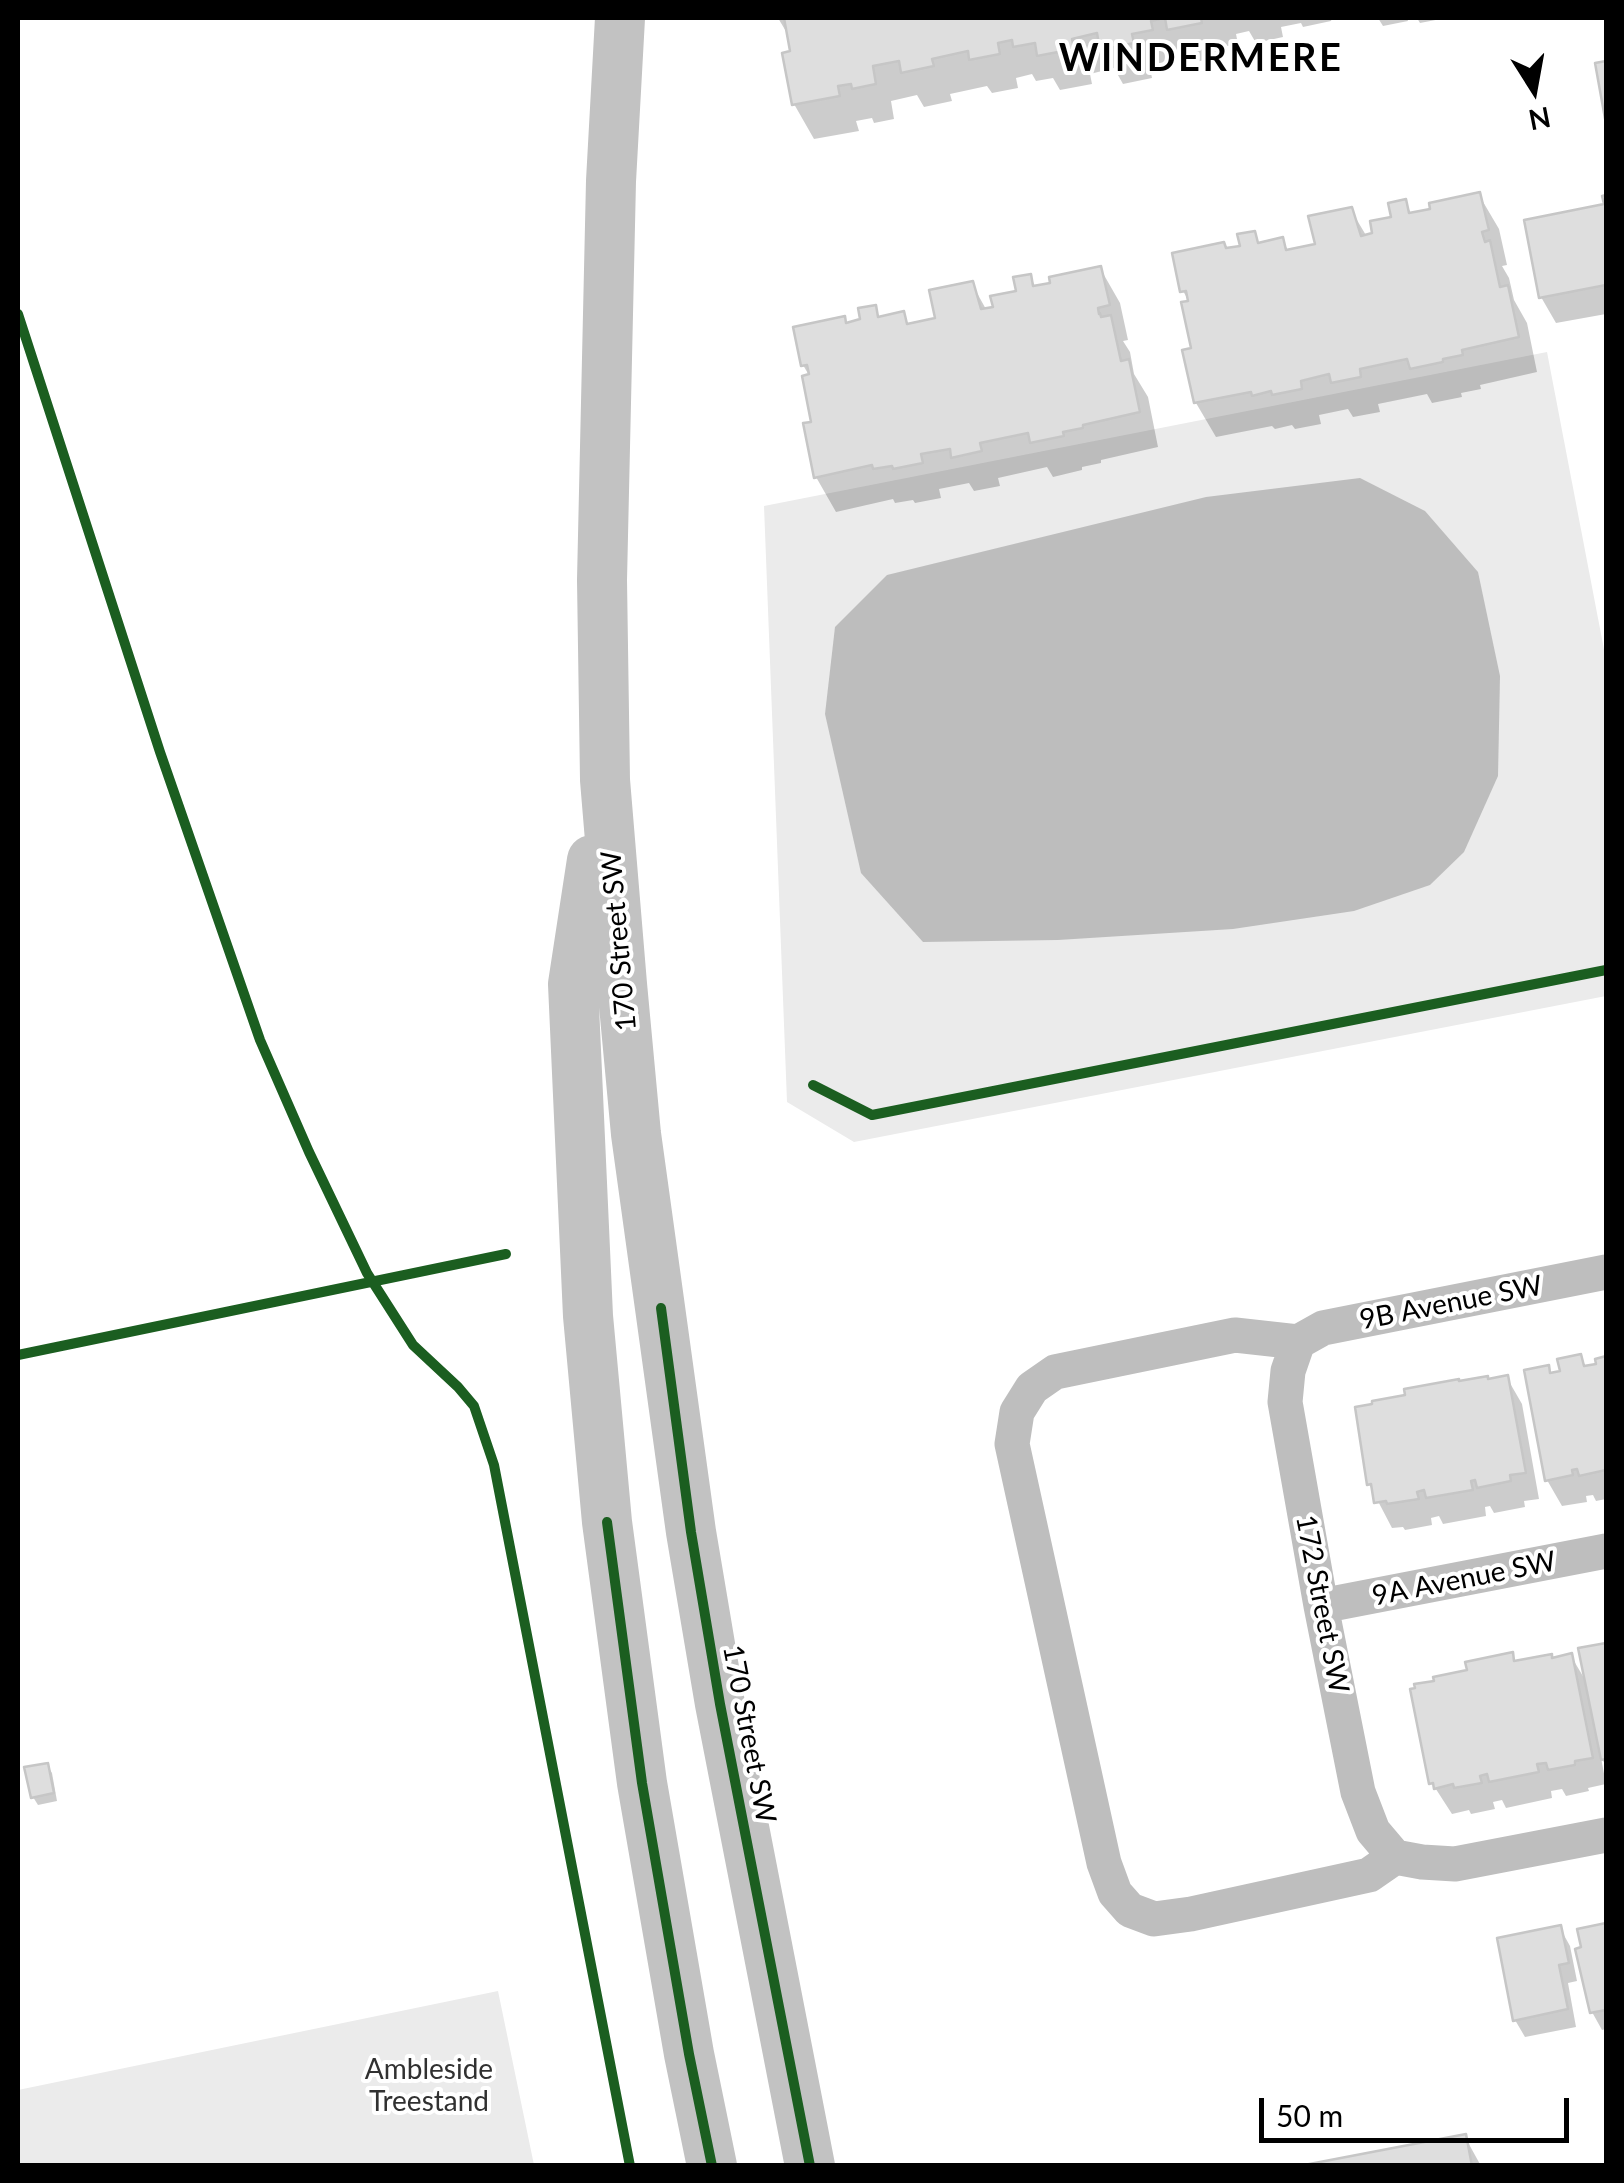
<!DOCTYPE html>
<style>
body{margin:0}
#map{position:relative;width:1624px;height:2183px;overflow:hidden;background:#fff;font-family:Lato,sans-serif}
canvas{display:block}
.frame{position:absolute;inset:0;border:20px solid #000;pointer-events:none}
.north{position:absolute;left:1484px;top:40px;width:100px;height:100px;-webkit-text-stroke:8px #fff;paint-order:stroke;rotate:169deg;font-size:28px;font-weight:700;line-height:40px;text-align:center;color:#000}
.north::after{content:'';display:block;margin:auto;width:35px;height:45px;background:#000;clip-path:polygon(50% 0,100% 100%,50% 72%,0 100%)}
.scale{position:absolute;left:1259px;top:2098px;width:310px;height:45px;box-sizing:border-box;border:5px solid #000;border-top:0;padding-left:12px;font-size:30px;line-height:35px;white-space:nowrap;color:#000;-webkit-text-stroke:8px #fff;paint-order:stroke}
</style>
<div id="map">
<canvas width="1624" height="2183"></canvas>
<div class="frame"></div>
<div class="north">N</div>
<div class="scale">50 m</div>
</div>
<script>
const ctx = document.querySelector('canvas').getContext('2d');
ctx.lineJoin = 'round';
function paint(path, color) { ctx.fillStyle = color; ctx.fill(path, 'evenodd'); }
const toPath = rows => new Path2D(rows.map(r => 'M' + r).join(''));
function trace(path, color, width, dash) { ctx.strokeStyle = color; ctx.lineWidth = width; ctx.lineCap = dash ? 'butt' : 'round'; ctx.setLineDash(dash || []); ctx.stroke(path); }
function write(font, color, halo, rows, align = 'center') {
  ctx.font = font + ' Lato,sans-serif'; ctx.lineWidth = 8; ctx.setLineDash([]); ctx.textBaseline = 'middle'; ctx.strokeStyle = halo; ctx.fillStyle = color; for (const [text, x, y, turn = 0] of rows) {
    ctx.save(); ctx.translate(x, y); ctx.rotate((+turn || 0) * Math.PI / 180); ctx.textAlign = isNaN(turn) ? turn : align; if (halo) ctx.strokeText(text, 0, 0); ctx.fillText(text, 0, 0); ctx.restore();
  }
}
paint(toPath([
 [1547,352,1606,660,1606,996,854,1142,787,1102,764,506],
 [498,1991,534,2165,18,2165,18,2090]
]), '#ebebeb');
paint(toPath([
 [1360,478,1425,511,1478,572,1500,676,1498,776,1464,852,1430,885,1354,911,1233,929,1058,940,923,942,861,873,825,714,835,627,887,575,1206,497]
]), '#bdbdbd');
paint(toPath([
 [778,18,1332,18,1331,21,1303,27,1301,23,1281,27,1283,37,1256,43,1249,31,1236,34,1238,44,1218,48,1220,57,1190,63,1183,52,1169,56,1171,64,1150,68,1152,78,1123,84,1114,68,1090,74,1092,84,1060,90,1053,78,1036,81,1032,74,1016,78,1018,88,992,93,987,86,950,94,952,101,924,107,917,95,891,101,894,119,874,123,872,118,856,121,859,131,814,139,794,104,793,53,790,38],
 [1378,18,1407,18,1408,21,1383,26],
 [1417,18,1446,18,1420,23],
 [1479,195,1499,229,1507,265,1502,266,1509,278,1514,300,1527,323,1537,372,1480,385,1481,389,1461,393,1462,397,1432,403,1427,394,1378,404,1380,412,1353,417,1348,409,1319,415,1321,424,1295,429,1292,425,1275,429,1272,426,1216,437,1196,403,1190,303,1183,291,1226,251,1243,248,1254,234,1260,245,1282,240,1289,252,1318,246,1351,210,1367,237,1394,219,1405,202,1412,215],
 [1606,206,1606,314,1556,323,1541,297,1527,222],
 [1100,268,1120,303,1128,340,1123,341,1130,352,1134,374,1148,397,1158,447,1101,460,1101,463,1082,467,1082,470,1053,477,1047,467,998,478,1000,486,974,491,969,483,939,489,941,498,915,503,913,500,895,503,893,499,836,512,816,477,810,377,803,365,844,319,847,325,863,321,874,307,881,319,902,314,910,326,938,320,972,284,987,311,1019,293,1030,276,1036,288],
 [1580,1357,1587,1368,1599,1366,1598,1361,1606,1359,1606,1499,1596,1501,1593,1495,1586,1496,1587,1502,1562,1506,1547,1480,1547,1368,1552,1375,1562,1373],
 [1507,1378,1522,1404,1539,1499,1524,1501,1525,1507,1494,1513,1490,1506,1485,1507,1486,1516,1443,1524,1439,1516,1431,1518,1432,1525,1405,1530,1403,1527,1392,1528,1369,1484,1489,1381],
 [1605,1646,1606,1765,1601,1758,1606,1784,1588,1788,1589,1791,1566,1796,1562,1789,1551,1791,1552,1798,1506,1808,1502,1800,1493,1802,1495,1809,1471,1814,1469,1810,1452,1814,1432,1783,1470,1672,1511,1655,1516,1663,1553,1660,1571,1656,1587,1683],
 [47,1765,52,1773,57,1801,38,1805,33,1797],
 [1606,1925,1606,2029,1602,2030,1592,2012,1580,1931],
 [1560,1928,1570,1946,1577,1981,1568,1983,1576,2027,1525,2037,1515,2020],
 [1465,2137,1481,2166,1313,2166]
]), '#0003');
const building = toPath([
 [784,18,1164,18,1151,21,1153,30,1132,34,1134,43,1100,50,1097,33,1072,39,1074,49,1037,56,1035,43,1013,47,1012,40,998,43,1000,54,969,60,968,51,932,59,934,66,901,73,899,61,873,66,876,84,852,89,851,84,838,86,840,96,792,105,782,53,790,51,784,18],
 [1165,18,1201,18,1202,23,1167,30,1165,18],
 [1606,61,1606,124,1595,63,1606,61],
 [1480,192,1489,230,1482,232,1485,242,1490,240,1500,287,1508,285,1519,337,1462,350,1463,355,1443,359,1443,362,1410,369,1407,359,1360,369,1361,377,1331,383,1329,374,1301,381,1302,389,1272,395,1271,391,1252,396,1251,392,1194,403,1182,350,1191,348,1181,302,1188,301,1186,291,1180,292,1172,253,1224,242,1226,248,1240,246,1237,234,1255,231,1258,243,1283,237,1286,250,1315,244,1308,216,1352,207,1361,236,1372,233,1370,221,1391,217,1388,203,1406,199,1409,213,1430,209,1429,203,1480,192],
 [1606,195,1606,285,1539,298,1524,220,1604,204,1602,196,1606,195],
 [1101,266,1110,305,1098,308,1099,314,1100,313,1101,317,1111,315,1121,361,1129,359,1140,412,1083,425,1083,428,1063,432,1064,436,1030,443,1028,433,980,443,982,451,951,458,950,449,921,454,923,463,893,469,892,466,873,469,872,465,814,478,803,423,811,422,802,376,809,374,807,365,801,366,793,327,845,316,846,323,860,319,858,308,876,305,878,317,904,311,907,324,935,318,929,290,973,281,981,309,993,307,990,296,1016,291,1013,277,1031,274,1033,286,1050,283,1049,277,1101,266],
 [1581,1354,1584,1366,1596,1364,1595,1359,1606,1356,1606,1470,1579,1476,1577,1469,1572,1470,1573,1475,1545,1481,1524,1370,1549,1365,1550,1373,1560,1371,1557,1359,1581,1354],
 [1508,1375,1526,1473,1510,1475,1511,1481,1477,1488,1475,1480,1471,1481,1473,1490,1426,1498,1424,1490,1417,1492,1419,1499,1387,1504,1386,1501,1374,1503,1371,1484,1367,1485,1355,1407,1372,1404,1372,1401,1405,1395,1404,1389,1459,1379,1459,1381,1488,1376,1488,1379,1508,1375],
 [1606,1643,1606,1759,1601,1760,1578,1648,1606,1643],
 [1513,1652,1514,1661,1552,1654,1552,1658,1572,1653,1593,1758,1575,1761,1575,1765,1548,1770,1546,1763,1537,1764,1539,1772,1489,1782,1487,1774,1480,1776,1482,1783,1454,1788,1453,1784,1434,1789,1433,1783,1429,1784,1410,1689,1415,1688,1414,1684,1434,1681,1433,1677,1467,1670,1465,1662,1513,1652],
 [48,1763,54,1793,31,1798,24,1767,48,1763],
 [1606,1923,1606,2010,1590,2013,1575,1949,1581,1947,1577,1929,1606,1923],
 [1561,1925,1569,1963,1559,1965,1568,2009,1513,2021,1497,1938,1561,1925],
 [1466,2134,1472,2166,1299,2166,1466,2134]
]);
paint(building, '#dedede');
trace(building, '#c6c6c6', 2.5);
trace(toPath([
 [1298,1342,1235,1335,1055,1372,1032,1388,1017,1412,1012,1444,1104,1863,1115,1893,1130,1910,1154,1919,1191,1914,1369,1875,1395,1857],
 [1298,1342,1288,1371,1285,1402,1321,1606,1358,1792,1373,1831,1395,1857],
 [1298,1342,1323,1328,1606,1272],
 [1321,1606,1606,1551],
 [1395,1857,1422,1862,1455,1864,1606,1835]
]), '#bebebe', 35);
trace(toPath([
 [620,18,611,181,602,580,605,780,622,984,636,1134,691,1532,720,1704,810,2166],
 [592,860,573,984,588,1316,607,1522,642,1783,689,2054,712,2166]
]), '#c2c2c2', 50);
trace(toPath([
 [18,314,160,752,260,1040,309,1152,367,1273,413,1345,458,1387,474,1406,494,1465,630,2166],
 [813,1085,872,1115,1606,970],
 [661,1308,691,1532,720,1704,810,2166],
 [18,1355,506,1254],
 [607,1522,642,1783,689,2054,712,2166]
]), '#1b5e20', 10);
write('28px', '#000', '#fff', [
 ["170 Street SW",619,941,-95],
 ["9B Avenue SW",1451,1303,-11],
 ["9A Avenue SW",1464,1579,-11],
 ["172 Street SW",1322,1604,79],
 ["170 Street SW",749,1734,79]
]);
write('28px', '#313131', '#fff', [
 ["Ambleside",429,2070],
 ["Treestand",429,2102]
]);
ctx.letterSpacing = '2.5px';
write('bold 38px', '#000', '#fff', [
 ["WINDERMERE",1201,59]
]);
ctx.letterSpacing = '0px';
</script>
